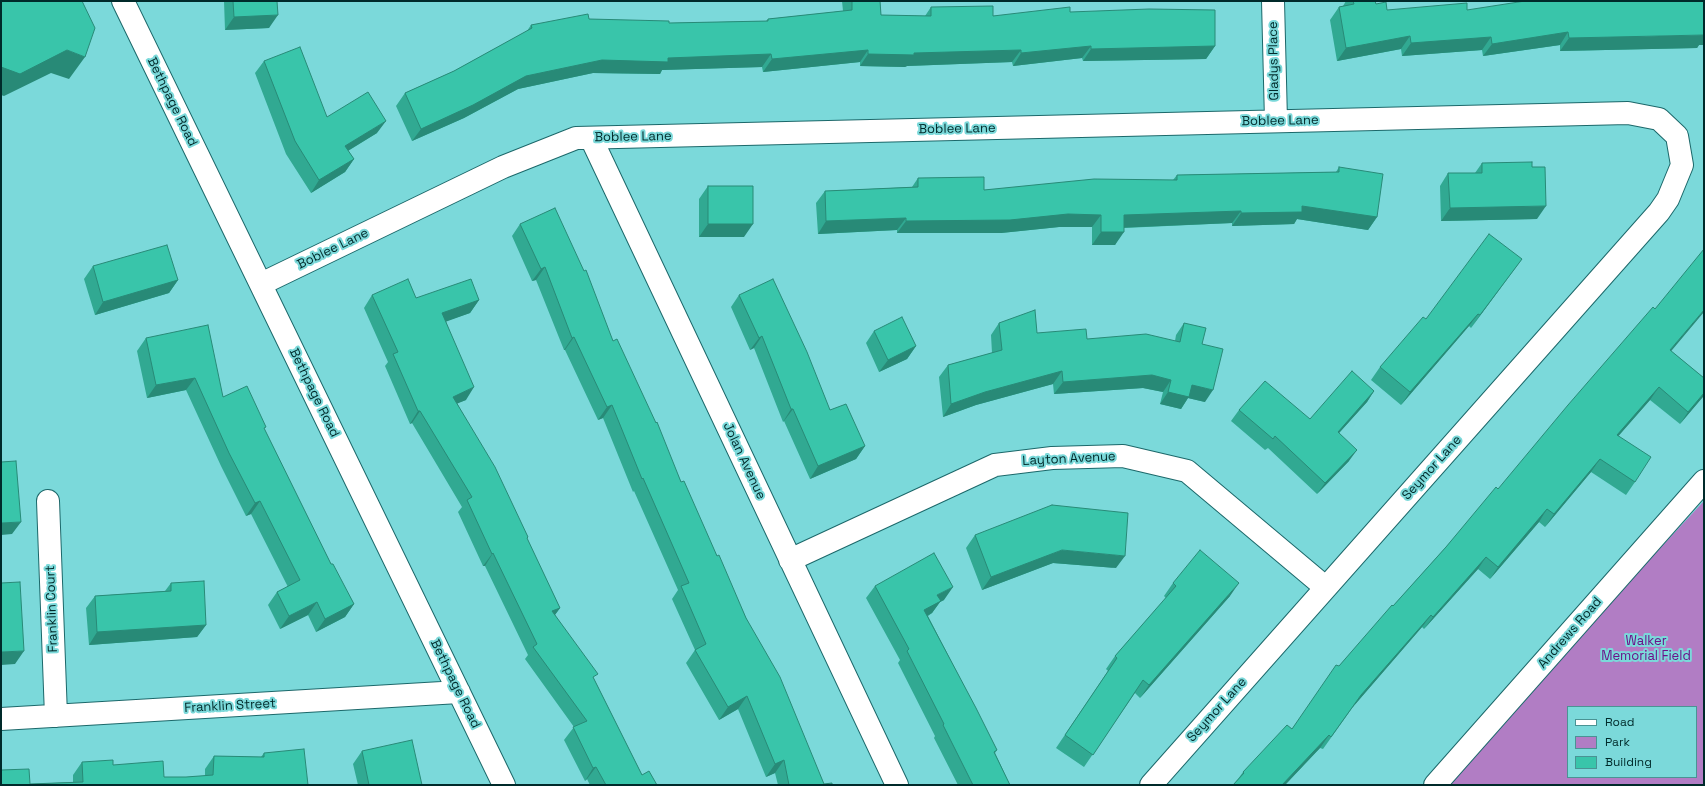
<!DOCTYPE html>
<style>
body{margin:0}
#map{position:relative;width:1705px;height:786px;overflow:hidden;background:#7bd9da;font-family:"Space Grotesk",sans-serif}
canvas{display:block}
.frame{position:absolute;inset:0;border:2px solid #002a2a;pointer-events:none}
.legend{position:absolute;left:1567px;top:706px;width:130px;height:72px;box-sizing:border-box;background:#7bd9da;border:1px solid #4a9394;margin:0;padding:5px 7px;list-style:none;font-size:12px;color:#002a2a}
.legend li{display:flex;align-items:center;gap:8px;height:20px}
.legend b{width:20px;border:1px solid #4a9394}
</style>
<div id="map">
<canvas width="1705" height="786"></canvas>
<div class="frame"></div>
<ul class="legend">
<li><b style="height:5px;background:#fff"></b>Road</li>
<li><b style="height:11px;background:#b17dc4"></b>Park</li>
<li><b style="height:11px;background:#39c5aa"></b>Building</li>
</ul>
</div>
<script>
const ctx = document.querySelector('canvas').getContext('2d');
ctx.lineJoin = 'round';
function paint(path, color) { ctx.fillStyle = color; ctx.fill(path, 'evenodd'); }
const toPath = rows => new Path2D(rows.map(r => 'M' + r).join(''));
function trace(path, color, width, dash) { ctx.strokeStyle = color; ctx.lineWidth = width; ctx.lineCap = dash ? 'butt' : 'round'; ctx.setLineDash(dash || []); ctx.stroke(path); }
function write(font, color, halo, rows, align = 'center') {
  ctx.font = font + ' "Space Grotesk",sans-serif'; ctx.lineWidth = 4; ctx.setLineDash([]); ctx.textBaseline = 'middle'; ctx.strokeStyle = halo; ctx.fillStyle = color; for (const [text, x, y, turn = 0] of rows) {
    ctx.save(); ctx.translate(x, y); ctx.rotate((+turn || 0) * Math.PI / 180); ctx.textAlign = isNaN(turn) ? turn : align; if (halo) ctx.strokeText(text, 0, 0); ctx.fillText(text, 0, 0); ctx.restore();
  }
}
paint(toPath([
 [1704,501,1704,785,1440,785],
 [1568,707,1696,707,1696,777,1568,777]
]), '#b17dc4');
const minor = toPath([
 [123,1,504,785],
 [1273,1,1276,121],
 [591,138,897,785],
 [261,284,503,167,576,138,1628,113,1659,119,1677,136,1682,165,1668,199,1659,212,1151,785],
 [48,501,56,716],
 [790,560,995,465,1052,458,1123,456,1187,471,1325,587],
 [1,719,459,692],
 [1435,785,1704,481]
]);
trace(minor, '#1c686a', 24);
trace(minor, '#fff', 22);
paint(toPath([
 [224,1,277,1,269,28,225,30],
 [842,1,880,1,881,15,925,16,931,7,993,16,1070,12,1215,46,1206,59,1083,61,1082,58,1013,66,1012,62,907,66,905,67,860,66,860,62,763,72,762,67,662,70,660,74,593,73,518,89,464,118,412,141,396,106,405,93,454,71,527,31,531,25,589,19,669,23,766,21,768,19,843,11],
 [1346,1,1375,1,1376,4,1387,10,1467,10,1699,45,1697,48,1560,51,1560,45,1483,56,1482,50,1402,56,1401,49,1337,61,1330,20,1339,7,1343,6],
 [264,61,327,117,377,133,348,151,354,159,345,172,311,193,286,154,255,73],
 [1482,163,1537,219,1441,221,1440,186,1448,173,1475,173],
 [1339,167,1377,217,1368,230,1297,219,1294,224,1232,226,1232,223,1124,228,1115,245,1092,245,1092,227,1059,227,1001,233,897,233,897,230,818,234,816,203,825,191,912,187,918,178,984,190,1173,180,1177,175,1336,172],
 [708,186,744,237,699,237,699,199],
 [520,224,613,341,717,556,824,784,832,785,778,785,775,773,766,777,738,709,719,720,686,663,695,650,672,599,678,590,634,491,633,492,603,418,598,420,565,350,564,350,536,280,532,281,512,236],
 [1522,259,1471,328,1469,326,1401,405,1371,380,1380,367,1426,319],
 [93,266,178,280,169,293,95,315,84,279],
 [372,295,416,298,479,300,470,313,446,321,466,400,457,403,528,537,527,539,560,608,555,615,594,679,642,775,657,785,590,785,587,779,585,781,564,740,574,727,525,659,528,655,485,566,483,566,458,512,462,507,412,423,410,424,385,366,388,362,364,308],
 [739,295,830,410,865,446,856,459,810,479,784,421,783,422,754,348,750,350,731,307],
 [999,323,1037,333,1087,339,1175,341,1176,335,1184,323,1202,344,1205,402,1188,398,1181,409,1160,404,1163,392,1143,388,1054,394,1053,384,976,405,943,417,939,377,948,365,992,353,991,335],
 [874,331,916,346,907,359,879,372,866,343],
 [146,338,264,429,331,564,354,604,345,617,316,632,308,615,280,629,268,605,277,592,288,587,251,514,246,516,221,466,186,390,147,398,137,351],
 [1671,351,1704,378,1704,395,1680,424,1650,400,1618,436,1635,482,1626,495,1591,472,1545,527,1539,522,1490,579,1478,569,1424,629,1422,627,1352,708,1323,749,1320,748,1285,785,1233,785,1238,779,1243,772,1292,729,1339,666,1393,606,1498,489],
 [1374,391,1367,402,1339,433,1349,461,1317,494,1268,448,1265,450,1231,421,1239,410,1310,419],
 [975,535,1116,568,1053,563,982,590,966,548],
 [171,583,206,625,197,637,89,645,86,608,95,596,165,591],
 [1173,583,1230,596,1140,698,1135,693,1084,767,1056,748,1108,671,1106,669,1115,656,1166,598,1164,596],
 [875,586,944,600,940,602,932,613,928,616,997,750,995,753,1010,785,958,785,934,738,935,736,898,663,900,660,866,598],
 [362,751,422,785,358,785,353,764],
 [264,753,308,785,30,784,73,782,73,775,82,762,113,765,164,777,186,777,205,776,205,769,214,756,261,757]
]), '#31a992');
paint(toPath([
 [278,15,269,28,225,30,234,17],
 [1568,32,1560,45,1483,56,1492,44],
 [1704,35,1704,45,1699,45,1697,48,1560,51,1569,38],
 [1410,36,1401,49,1337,61,1346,48],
 [1491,37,1482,50,1402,56,1411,43],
 [1091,46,1082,58,1013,66,1021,53],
 [1215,46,1206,59,1083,61,1091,49],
 [67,50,85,57,69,79,51,73,4,96,1,95,1,67],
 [868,50,860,62,763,72,772,59],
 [1021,50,1012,62,907,66,905,67,860,66,868,54,914,53],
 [771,54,762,67,662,70,660,74,593,73,518,89,464,118,412,141,421,129,526,76,602,60],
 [386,121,377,133,336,158,345,146],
 [354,159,345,172,311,193,319,180],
 [1302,206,1377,217,1368,230,1297,219,1294,224,1232,226,1241,213],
 [1546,206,1537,219,1441,221,1450,208],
 [1241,211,1232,223,1115,228,1124,215],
 [1068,214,1101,215,1092,227,1059,227,1001,233,897,233,906,221],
 [906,218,897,230,818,234,826,221],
 [708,224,753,224,744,237,699,237],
 [1101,232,1124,232,1115,245,1092,245],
 [1522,259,1513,271,1471,328,1480,315],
 [545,267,536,280,532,281,541,269],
 [178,280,169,293,95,315,103,302],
 [479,300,470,313,434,326,442,313],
 [1704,310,1704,312,1662,362,1670,350],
 [1478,314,1469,326,1401,405,1410,392],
 [762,336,754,348,750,350,759,338],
 [574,337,565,350,564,350,572,338],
 [916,346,907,359,879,372,888,360],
 [1062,371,1053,384,976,405,943,417,951,404,985,392],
 [1152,375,1171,380,1163,392,1143,388,1054,394,1063,382],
 [195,378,186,390,147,398,156,385],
 [1192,385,1213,390,1205,402,1188,398,1181,409,1160,404,1168,392],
 [474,387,466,400,444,409,453,397],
 [1659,387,1650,400,1608,448,1617,435],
 [1374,391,1367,402,1330,443,1338,432],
 [1704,393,1704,395,1703,397,1680,424,1688,412],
 [612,405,603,418,598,420,607,407],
 [791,409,793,409,784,421,783,422],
 [418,411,420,411,412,423,410,424],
 [865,446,856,459,810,479,818,466],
 [1357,450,1349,461,1317,494,1325,483],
 [1600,459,1591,472,1545,527,1554,514],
 [260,501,251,514,246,516,255,503],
 [1547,509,1539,522,1490,579,1498,567],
 [21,522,12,534,1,535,1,523],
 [1062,550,1125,556,1116,568,1053,563,982,590,991,577],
 [493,553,485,566,483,566,492,554],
 [1486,557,1478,569,1424,629,1433,617],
 [1239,583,1230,596,1140,698,1149,685],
 [953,587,944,600,940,602,932,613,916,622,924,610,937,595],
 [317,602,308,615,280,629,289,616],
 [354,604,345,617,316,632,325,619],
 [560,608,551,620,552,611],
 [1431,615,1422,627,1352,708,1323,749,1361,695],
 [206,625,197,637,89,645,97,632],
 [24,651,15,664,1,665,1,652],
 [747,696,738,709,719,720,728,707],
 [1329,735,1320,748,1285,785,1282,785],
 [784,760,775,773,766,777,775,764],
 [596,767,587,779,585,781,593,768]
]), '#288a77');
const building = toPath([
 [1,1,82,1,95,28,85,57,67,50,20,74,1,67,1,1],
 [233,1,277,1,278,15,234,17,233,1],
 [852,1,880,1,881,15,931,16,931,7,993,6,993,16,1070,7,1070,12,1149,9,1215,10,1215,46,1091,49,1091,46,1021,53,1021,50,914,53,914,55,868,54,868,50,772,59,771,54,668,58,668,62,602,60,526,76,473,105,421,129,405,93,454,71,532,28,531,25,588,14,589,19,669,21,669,23,768,21,768,19,852,10,852,1],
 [1353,1,1375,1,1376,4,1386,2,1387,10,1467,3,1467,10,1525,1,1704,1,1704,35,1569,38,1568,32,1492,44,1491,37,1411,43,1410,36,1346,48,1339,7,1354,4,1353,1],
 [300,47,327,117,368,92,386,121,345,146,354,159,319,180,295,141,264,61,300,47],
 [1532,162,1532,167,1545,167,1546,206,1450,208,1448,173,1482,173,1482,163,1532,162],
 [1339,167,1383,174,1377,217,1302,206,1302,212,1241,213,1241,211,1124,215,1124,232,1101,232,1101,215,1068,214,1010,220,906,221,906,218,826,221,825,191,918,187,918,178,984,177,984,190,1094,179,1177,180,1177,175,1339,172,1339,167],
 [708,186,753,186,753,224,708,224,708,186],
 [555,208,584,271,586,270,613,341,617,339,656,423,657,422,681,482,684,481,717,556,719,555,746,618,780,677,824,784,832,783,832,785,789,785,784,760,775,764,747,696,728,707,695,650,706,644,681,586,689,583,643,478,642,479,612,405,607,407,574,337,572,338,545,267,541,269,520,224,555,208],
 [1489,234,1522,259,1480,315,1478,314,1410,392,1380,367,1423,317,1426,319,1489,234],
 [167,245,178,280,103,302,93,266,167,245],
 [1704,249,1704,310,1670,350,1704,378,1704,393,1688,412,1659,387,1617,435,1651,457,1635,482,1600,459,1554,514,1547,509,1498,567,1486,557,1433,617,1431,615,1361,695,1331,737,1329,735,1282,785,1233,785,1244,773,1243,772,1287,725,1292,729,1336,665,1339,666,1392,605,1393,606,1446,547,1496,487,1498,489,1568,405,1653,307,1655,309,1704,249],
 [408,279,416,298,471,279,479,300,442,313,474,387,453,397,495,467,528,537,527,538,560,608,552,611,598,674,593,677,642,775,649,771,657,785,606,785,596,767,593,768,573,727,587,721,533,647,537,644,493,553,492,554,467,500,472,497,420,411,418,411,393,354,398,352,372,295,408,279],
 [773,279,807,352,830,410,846,404,865,446,818,466,793,409,791,409,762,336,759,338,739,295,773,279],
 [1035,310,1037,333,1086,329,1087,339,1146,334,1180,342,1184,323,1206,328,1202,344,1223,349,1213,390,1192,385,1189,397,1168,392,1171,380,1152,375,1063,382,1062,371,985,392,951,404,948,365,1002,350,999,323,1035,310],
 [902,317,916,346,888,360,874,331,902,317],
 [208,325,223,397,247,386,266,427,264,428,331,564,333,564,354,604,325,619,317,602,289,616,277,592,300,580,260,501,255,503,229,453,195,378,156,385,146,338,208,325],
 [1352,371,1374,391,1338,432,1357,450,1325,483,1275,436,1273,439,1239,410,1265,381,1310,419,1352,371],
 [16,461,21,522,1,523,1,462,16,461],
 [1052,505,1128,513,1125,556,1062,550,991,577,975,535,1052,505],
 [1200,550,1239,583,1149,685,1143,680,1093,755,1065,735,1117,658,1115,656,1176,586,1173,583,1200,550],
 [934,553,953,587,937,595,941,601,924,610,976,708,997,750,994,752,1010,785,973,785,943,725,944,724,907,651,909,649,875,586,934,553],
 [204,581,206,625,97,632,95,596,171,591,171,583,204,581],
 [20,582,24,651,1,652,1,583,20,582],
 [412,740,422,785,369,785,362,751,412,740],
 [304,749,308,785,1,785,1,770,29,769,30,784,83,782,82,762,113,760,113,765,163,761,164,777,186,777,213,775,214,756,264,757,264,753,304,749]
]);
paint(building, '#39c5aa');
trace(building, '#288a77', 1);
write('13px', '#002a2a', '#7bd9da', [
 ["Gladys Place",1274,61,-91],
 ["Bethpage Road",172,102,64],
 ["Boblee Lane",1280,121,-1],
 ["Boblee Lane",957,129,-1],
 ["Boblee Lane",633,137,-1],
 ["Boblee Lane",333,249,-26],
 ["Bethpage Road",314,393,64],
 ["Layton Avenue",1069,459,-3],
 ["Jolan Avenue",744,461,65],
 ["Seymor Lane",1432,468,-48],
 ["Franklin Court",52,609,-92],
 ["Andrews Road",1570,633,-49],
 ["Bethpage Road",455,684,64],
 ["Franklin Street",230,706,-3],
 ["Seymor Lane",1217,710,-48]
]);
write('13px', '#6d1088', '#7bd9da', [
 ["Walker",1646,641],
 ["Memorial Field",1646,656]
]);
</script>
